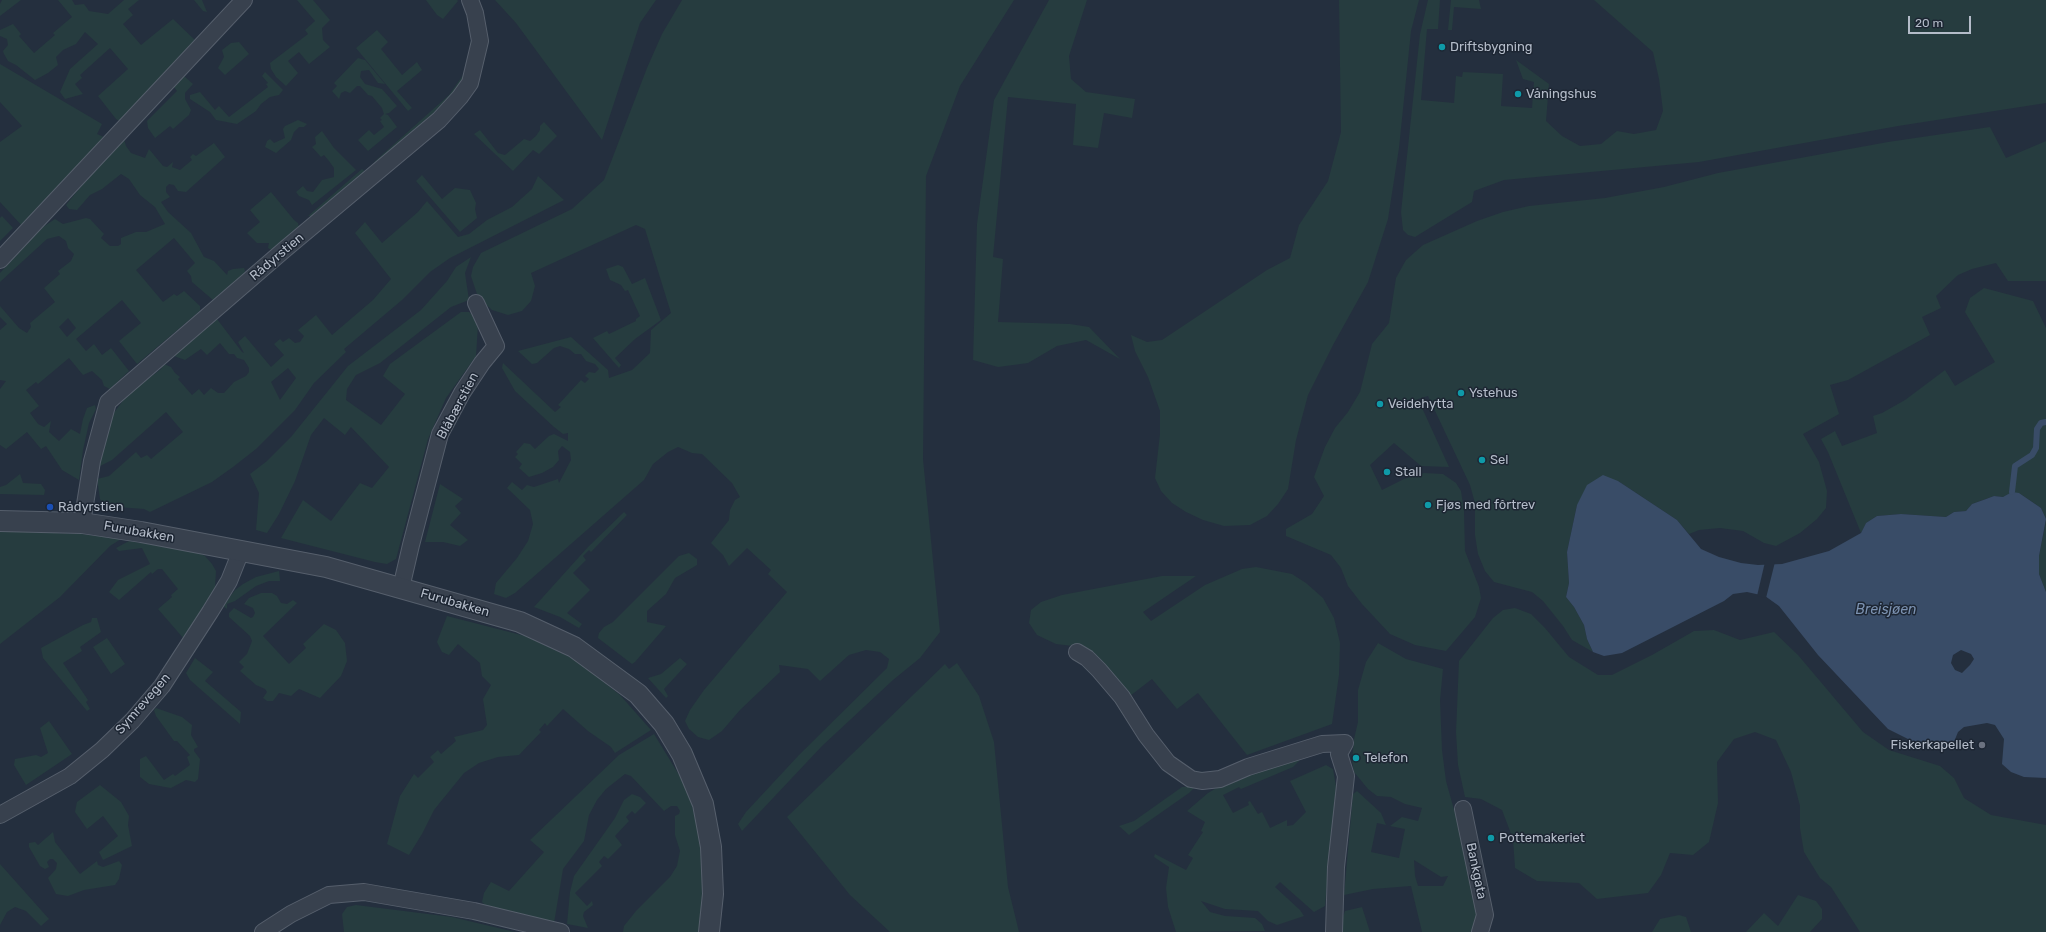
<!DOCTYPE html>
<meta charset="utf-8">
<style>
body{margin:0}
#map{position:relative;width:2046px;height:932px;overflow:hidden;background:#242f3e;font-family:Rubik,sans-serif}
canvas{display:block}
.scale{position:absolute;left:1908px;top:16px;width:63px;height:18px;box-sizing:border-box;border:2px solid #b4bcc9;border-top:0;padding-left:5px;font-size:12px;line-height:14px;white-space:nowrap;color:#b4bcc9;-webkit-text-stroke:3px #1d2633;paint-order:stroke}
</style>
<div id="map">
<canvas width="2046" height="932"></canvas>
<div class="scale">20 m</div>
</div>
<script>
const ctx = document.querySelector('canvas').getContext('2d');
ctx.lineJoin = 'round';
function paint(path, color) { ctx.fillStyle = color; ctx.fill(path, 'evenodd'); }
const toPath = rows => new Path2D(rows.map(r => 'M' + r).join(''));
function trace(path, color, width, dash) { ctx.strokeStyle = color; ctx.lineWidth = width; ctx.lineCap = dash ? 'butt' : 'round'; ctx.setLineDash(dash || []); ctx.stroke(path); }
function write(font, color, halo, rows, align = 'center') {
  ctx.font = font + ' Rubik,sans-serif'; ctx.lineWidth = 3; ctx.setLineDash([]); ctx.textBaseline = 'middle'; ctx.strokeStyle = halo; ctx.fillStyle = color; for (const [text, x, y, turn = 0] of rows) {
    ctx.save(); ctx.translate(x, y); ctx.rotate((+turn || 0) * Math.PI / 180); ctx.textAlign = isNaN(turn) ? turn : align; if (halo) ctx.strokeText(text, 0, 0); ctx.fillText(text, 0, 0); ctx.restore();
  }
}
paint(toPath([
 [2,0,21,0,0,16,0,4],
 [58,0,72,0,75,5,84,4,89,11,108,14,124,0,139,0,128,9,133,15,123,24,141,45,173,19,195,40,121,122,116,119,98,96,128,69,110,48,80,75,82,78,75,84,83,94,65,99,60,92,70,69,98,44,85,32,76,44,63,50,56,57,58,65,48,73,35,80,16,65,8,61,4,54,3,51,8,45,7,39,0,36,0,30,13,24,21,34,19,36,34,53,55,35,53,33,72,17],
 [194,0,202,0,207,12,203,11],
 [297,0,313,0,330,20,322,28,323,40,330,47,309,64,299,52,288,61,298,73,286,86,276,77,271,69,270,63,308,34,305,30,315,21],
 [426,0,457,0,458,1,443,19,437,15],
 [495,0,656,0,640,23,602,140,516,23],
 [682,0,1014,0,960,86,926,176,923,459,940,632,920,658,893,680,822,746,742,831,738,824,746,812,799,755,887,668,889,659,880,652,866,650,849,655,820,681,808,669,779,665,780,672,740,710,722,731,709,740,698,737,689,729,685,721,690,710,704,690,787,592,768,574,771,570,747,548,729,566,723,555,711,543,729,520,730,510,735,500,740,497,732,483,702,454,692,453,678,447,668,452,653,464,644,480,515,593,506,598,494,594,496,583,517,558,528,541,533,524,530,510,507,488,512,482,522,490,527,485,534,487,558,479,559,483,571,460,570,452,562,446,558,451,559,460,553,467,542,473,529,477,519,468,522,464,515,457,518,454,516,452,524,443,530,444,535,449,549,436,554,434,568,441,568,433,563,434,554,427,515,391,502,368,503,363,555,412,561,407,558,405,581,380,585,383,589,379,585,376,589,372,595,373,599,369,595,364,586,361,581,354,575,354,569,349,560,346,554,348,537,363,532,364,518,351,571,337,608,370,609,378,632,370,650,353,651,330,671,313,645,229,636,225,531,273,535,286,531,301,522,311,508,315,492,310,478,297,471,276,473,267,481,253,572,209,604,180,647,68,662,34],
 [1049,0,1087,0,1069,56,1071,79,1086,92,1135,99,1132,118,1104,113,1098,148,1073,145,1076,104,1008,97,993,257,1003,259,998,322,1070,324,1089,327,1120,359,1086,340,1057,346,1028,363,998,367,973,360,977,224,994,100],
 [1339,0,1419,0,1411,31,1399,148,1388,219,1368,282,1333,345,1308,395,1296,440,1288,489,1278,504,1267,516,1250,525,1224,526,1203,520,1186,512,1172,503,1161,491,1155,478,1160,434,1160,411,1148,377,1135,351,1131,335,1147,342,1162,340,1267,270,1290,258,1299,225,1328,181,1341,132],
 [1428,0,1440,0,1438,29,1427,29,1421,100,1454,103,1456,76,1462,77,1463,72,1503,74,1501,106,1532,108,1534,82,1523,79,1516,60,1549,84,1546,121,1562,136,1580,146,1601,144,1617,131,1634,134,1656,130,1663,111,1659,79,1653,52,1594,0,2046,0,2046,103,1898,126,1699,162,1504,180,1474,191,1472,202,1415,237,1408,235,1403,230,1401,212,1420,34],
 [1451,0,1479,0,1481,9,1454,7,1452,30,1448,30],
 [377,30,388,42,381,49,402,75,417,62,422,70,397,91,412,108,408,111,356,48],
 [239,42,249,54,225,75,218,68,224,57,222,50,231,43],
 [358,58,365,60,385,84,378,83,369,70,361,71,360,77,365,84,382,89,397,106,389,113,385,114,388,115,397,127,368,151,358,140,369,130,374,135,384,127,380,121,382,120,380,118,384,114,382,108,372,96,368,95,360,86,357,86,350,93,345,91,341,93,339,99,332,91,337,86,334,83],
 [0,64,102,124,97,134,106,138,24,228,0,202,0,142,22,126,0,102],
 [265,72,283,90,279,95,270,97,261,104,256,111,237,124,216,120,210,112,190,99,190,95,200,92,215,110,219,106,229,117,268,87,266,84,268,83,262,76],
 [463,75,462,84,442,107,376,164,374,162,449,95],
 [184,76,193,84,185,93,185,99,191,110,189,115,173,129,170,126,155,138,148,128,147,121,177,91,174,87],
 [298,120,307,124,304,127,299,127,294,132,291,140,276,153,265,147,267,141,270,139,274,143,285,138,283,129,285,126],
 [544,122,557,136,539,154,533,150,513,171,474,134,480,130,498,153,505,155,524,139,530,141,536,136,540,130,540,126],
 [1990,127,2006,158,2046,141,2046,281,2008,281,1996,263,1972,269,1958,275,1936,296,1941,308,1922,317,1930,335,1848,380,1830,385,1839,414,1803,434,1819,462,1827,491,1826,508,1817,519,1800,533,1776,546,1764,543,1743,531,1720,528,1699,530,1689,534,1677,520,1618,481,1577,505,1567,552,1569,583,1566,597,1574,607,1584,625,1587,639,1593,652,1572,640,1563,626,1543,601,1532,592,1494,582,1485,571,1478,554,1475,535,1475,503,1470,485,1428,396,1418,399,1449,467,1421,466,1394,443,1370,465,1382,490,1404,479,1424,473,1443,474,1456,483,1461,491,1464,511,1465,551,1479,587,1481,598,1475,617,1446,651,1415,645,1390,634,1362,604,1348,586,1341,568,1331,555,1286,536,1286,529,1312,514,1324,496,1314,477,1325,447,1335,428,1348,412,1360,392,1372,344,1389,323,1396,278,1406,260,1423,245,1477,221,1503,212,1529,206,1605,198,1664,187,1718,173,1888,142],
 [322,131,334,148,356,170,312,205,309,200,299,196,296,192,303,186,307,191,313,192,322,180,334,177,334,168,329,161,324,155,321,157,312,147,316,144,315,137],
 [124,139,126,146,131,153,145,158,149,149,163,166,167,167,173,162,172,167,180,170,192,160,190,157,193,154,196,156,214,143,225,157,186,192,178,191,174,185,169,184,166,187,166,192,170,197,161,202,168,212,191,233,204,257,214,261,227,275,228,271,233,269,244,268,245,271,244,274,213,300,192,282,191,276,187,271,195,263,174,238,136,270,163,302,174,294,177,296,184,291,200,306,200,311,137,364,119,341,141,323,122,300,76,339,86,351,94,344,102,355,111,348,129,371,110,389,104,386,102,380,92,371,83,375,69,358,38,384,36,382,26,390,39,406,30,413,38,424,44,427,51,421,49,432,59,441,71,429,80,434,83,419,87,408,95,405,96,409,89,423,83,450,79,480,62,470,46,446,41,449,27,432,6,449,0,445,0,389,6,381,0,380,0,330,7,324,0,317,0,306,19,328,27,333,31,327,30,323,55,302,44,288,60,274,58,271,71,261,74,254,68,248,66,241,59,236,47,239,0,282,0,273,43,227,55,219,63,224,86,218,90,219,104,234,101,238,110,246,118,246,121,244,121,238,136,232,146,232,165,224,155,207,140,195,129,179,121,174,102,189,90,195,77,210,69,209,66,205,82,185],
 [68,318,76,328,67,337,59,327],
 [362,169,366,172,318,213,312,216,308,216],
 [422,175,442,199,455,188,470,190,476,203,475,209,477,218,460,232,416,181],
 [538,176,564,200,450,258,430,272,402,300,344,349,346,352,314,383,295,410,256,449,233,467,212,482,150,512,144,509,104,506,100,499,97,479,109,476,136,452,141,458,147,455,151,459,183,432,166,412,112,460,98,467,109,419,129,393,161,369,164,364,171,367,175,373,180,377,178,379,192,395,199,389,204,395,211,388,218,393,224,393,234,382,246,376,249,372,249,368,244,360,237,358,234,354,229,354,220,343,207,355,201,349,185,360,174,356,217,319,242,352,244,353,238,342,245,336,271,367,284,355,274,344,280,339,283,342,289,338,295,343,300,342,304,336,298,330,316,315,332,335,373,300,391,279,355,233,365,222,382,243,418,212,427,201,458,237,469,234,487,220,512,207,532,189],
 [288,368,296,378,280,400,271,382],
 [271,192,294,220,298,223,299,227,273,251,268,248,269,243,257,243,247,233,260,222,250,210],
 [2,216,13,228,0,241,0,218],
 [471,257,465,273,469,300,451,307,380,363,356,375,347,389,346,400,381,425,405,394,383,376,390,364,461,312,469,312,474,316,478,325,476,356,446,398,428,439,396,559,387,564,375,562,281,538,303,500,331,521,360,483,372,488,389,467,351,427,345,435,324,418,311,435,295,481,279,514,267,533,256,530,259,493,250,474,267,461,291,437,348,366,421,310,447,281,456,267],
 [618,265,623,267,632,284,645,278,661,320,635,339,615,358,621,365,619,368,593,338,607,331,609,334,636,321,636,319,640,316,628,290,625,291,621,285,610,280,606,269],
 [1984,288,2033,301,2046,328,2046,519,2041,508,2019,493,2003,497,1994,496,1972,504,1966,511,1954,512,1946,517,1901,514,1877,516,1866,523,1861,533,1828,452,1821,439,1835,431,1842,446,1877,433,1873,416,1882,413,1905,400,1945,370,1955,386,1995,362,1965,312,1970,298],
 [20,474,23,483,41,484,45,490,44,495,0,494,0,487,6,485],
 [440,484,463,499,455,506,461,513,450,525,468,540,460,546,443,542,425,542],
 [624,512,627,515,591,552,589,550,583,556,586,560,573,573,590,590,567,613,582,624,579,628,560,617,534,607,588,547],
 [2046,521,2046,592,2039,574,2039,556],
 [0,531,82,534,121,539,110,546,60,597,0,644],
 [129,541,198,552,205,556,212,564,216,571,215,587,211,597,184,639,158,609,172,597,171,595,178,589,162,569,158,569,152,574,151,572,119,600,109,592,118,580,150,564,142,548,119,551,116,548],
 [689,553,697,559,697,565,675,578,666,594,647,611,647,622,666,626,635,662,632,664,598,638,599,633,604,627,613,622,679,556],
 [1256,567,1292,574,1306,583,1323,598,1334,618,1340,643,1339,675,1332,724,1247,755,1198,693,1177,709,1152,679,1130,696,1081,647,1056,644,1037,635,1029,623,1031,610,1041,602,1062,595,1162,576,1196,576,1143,612,1151,621,1205,585,1242,569],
 [279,571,280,581,269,581,256,586,235,601,227,604,227,609,223,606,235,590,243,584,256,577],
 [261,593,272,593,277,596,281,603,287,604,293,600,297,603,263,636,289,664,306,648,303,644,324,624,336,630,345,643,347,661,341,676,320,698,299,689,291,696,279,693,273,701,267,701,263,698,267,692,265,689,256,685,240,671,244,667,239,662,247,654,252,641,250,636,229,617,229,613,234,608,251,618,253,617,255,613,253,608,244,604,249,598],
 [1515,608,1531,614,1545,628,1569,657,1598,675,1612,675,1652,655,1694,631,1714,630,1740,640,1774,632,1798,655,1863,732,1889,750,1940,766,1954,778,1964,798,1991,815,2046,825,2046,932,1860,932,1831,887,1820,878,1804,852,1800,828,1800,806,1791,772,1776,740,1755,732,1734,739,1717,762,1718,803,1709,842,1693,855,1670,853,1661,875,1648,893,1597,899,1579,883,1537,881,1515,868,1513,839,1502,810,1481,799,1465,797,1458,765,1456,732,1459,661,1493,618,1503,610],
 [447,616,525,636,576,660,620,695,651,730,615,753,611,747,588,731,563,709,547,726,545,723,539,730,541,732,519,755,498,757,479,763,464,773,434,810,422,834,409,855,387,844,400,796,414,774,418,778,434,762,430,757,438,750,441,754,456,741,454,737,483,730,487,725,483,699,491,685,482,676,480,663,458,644,449,655,442,652,437,642],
 [92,618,97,618,101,632,80,647,82,651,63,663,88,700,86,702,90,709,87,711,43,658,41,648,83,625,91,622],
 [107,638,125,664,111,674,93,647],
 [1378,643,1406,659,1443,669,1440,700,1442,750,1446,781,1463,842,1477,918,1472,932,1422,932,1411,886,1373,889,1344,895,1353,794,1357,791,1381,813,1386,825,1377,823,1371,852,1399,858,1405,829,1390,826,1402,817,1418,821,1422,808,1405,804,1391,797,1377,796,1368,789,1354,772,1352,761,1354,739,1358,722,1358,690,1366,662],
 [1414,860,1441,877,1448,876,1443,886,1418,886,1415,876],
 [195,658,213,672,205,681,241,712,240,724,190,680,186,673],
 [680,658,687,664,664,689,668,696,666,698,648,678,661,674],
 [957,663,979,696,994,742,1008,887,1019,932,890,932,850,895,787,817,945,664,949,669],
 [156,708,182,717,192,725,191,735,198,747,194,749,194,751,200,759,198,779,195,782,186,780,171,788,165,787,149,784,140,777,140,759,146,756,164,780,173,774,175,776,190,765,187,757,190,755,177,741,174,741,156,716,154,710],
 [49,721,72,754,26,785,14,765,15,759,36,755,41,757,48,753,40,728],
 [654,734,684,783,691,801,701,843,704,874,704,908,699,932,623,932,624,926,636,911,670,877,677,866,680,851,675,835,675,816,679,814,680,811,677,806,671,806,664,811,631,776,625,774,606,789,597,800,589,815,584,841,563,869,554,923,486,906,482,902,484,893,491,882,509,891,544,852,530,840,619,755],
 [1298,758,1299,761,1293,767,1241,789,1239,787,1223,795,1233,813,1249,805,1248,802,1250,801,1258,814,1262,812,1270,828,1287,820,1287,826,1293,825,1306,812,1290,781,1326,765,1333,769,1336,787,1325,906,1314,912,1280,882,1275,887,1300,910,1304,916,1277,925,1268,921,1258,911,1225,909,1201,901,1210,912,1225,916,1255,918,1262,924,1265,931,1176,932,1168,907,1166,888,1169,867,1154,857,1155,854,1186,870,1193,858,1188,855,1203,832,1201,831,1205,822,1187,811,1208,793,1225,783],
 [100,785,121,802,129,816,128,825,132,846,103,860,99,852,118,836,103,816,87,829,75,812,77,802],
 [1182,787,1195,787,1189,793,1129,835,1119,826,1134,821],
 [632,794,640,797,646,803,635,814,632,811,626,817,629,821,615,836,622,845,608,859,604,856,599,862,602,866,575,893,587,906,592,901,593,905,584,912,583,916,588,928,567,924,570,892,574,876,615,818,624,800],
 [53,832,55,842,80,874,97,861,98,865,103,867,119,861,122,865,119,879,115,885,84,890,68,896,56,894,48,878,56,869,57,863,53,859,50,859,47,862,49,867,45,869,40,866,29,847,29,843,35,842,38,845],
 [0,864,49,919,41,926,26,911,15,907,7,912,0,925],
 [1798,895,1816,901,1822,909,1822,919,1810,932,1746,932,1764,913,1778,926],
 [356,905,452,917,515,932,344,932,342,914,347,907],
 [1362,907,1370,932,1341,932,1341,923,1345,911],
 [1679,915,1686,917,1691,932,1652,932,1660,919]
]), '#263c3f');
paint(toPath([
 [1603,475,1618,481,1677,520,1701,549,1719,557,1741,563,1758,565,1782,564,1829,551,1861,533,1866,523,1877,516,1901,514,1946,517,1954,512,1966,511,1972,504,1986,499,1994,496,2003,497,2012,492,2019,493,2041,508,2046,519,2039,556,2039,574,2046,592,2046,778,2024,777,2011,772,2002,764,2004,739,1995,725,1987,723,1964,727,1958,732,1954,742,1946,749,1914,742,1888,729,1818,655,1779,606,1765,596,1747,592,1733,594,1724,601,1622,653,1604,656,1593,652,1587,639,1584,625,1574,607,1566,597,1569,583,1567,552,1577,505,1587,485],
 [1961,650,1971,654,1974,659,1970,665,1962,673,1955,670,1951,663,1953,655]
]), '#394c67');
paint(toPath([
 [1765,562,1775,562,1766,598,1757,596]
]), '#242f3e');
trace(toPath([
 [2012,492,2015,466,2032,455,2036,448,2037,429,2041,423,2046,422]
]), '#394c67', 6);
const minor = toPath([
 [0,260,244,0],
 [82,523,92,461,108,402,284,250,439,120,460,97,470,83,480,41,475,13,470,0],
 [401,588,411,545,440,434,462,393,482,363,496,346,476,303],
 [1077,652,1087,658,1099,670,1122,697,1146,735,1168,763,1191,779,1202,781,1220,779,1248,767,1322,744,1345,743,1339,754,1346,776,1336,867,1334,932],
 [1463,809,1485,915,1480,932],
 [0,815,70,776,102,750,132,721,162,686,210,612,229,581,241,551],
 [263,932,291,914,329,895,364,892,474,911,561,932]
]);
const tertiary = toPath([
 [0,521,82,523,141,532,326,567,520,622,574,647,638,694,664,724,682,754,703,804,711,847,713,894,709,932]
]);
trace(minor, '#565f6c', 18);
trace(tertiary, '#565f6c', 22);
trace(minor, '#38414e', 16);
trace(tertiary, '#38414e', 20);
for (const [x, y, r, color] of [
 [1442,47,4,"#0f9aa8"],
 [1518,94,4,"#0f9aa8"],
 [1461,393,4,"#0f9aa8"],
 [1380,404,4,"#0f9aa8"],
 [1482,460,4,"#0f9aa8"],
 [1387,472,4,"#0f9aa8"],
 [1428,505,4,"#0f9aa8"],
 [50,507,4,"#1a4fb4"],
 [1982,745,4,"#6b7280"],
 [1356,758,4,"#0f9aa8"],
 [1491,838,4,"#0f9aa8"]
]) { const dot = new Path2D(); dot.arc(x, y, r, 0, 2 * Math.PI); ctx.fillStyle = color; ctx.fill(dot); trace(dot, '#1d2633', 1.5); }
write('13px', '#b4bcc9', '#1d2633', [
 ["Driftsbygning",1450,47],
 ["Våningshus",1526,94],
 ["Ystehus",1469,393],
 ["Veidehytta",1388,404],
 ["Sel",1490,460],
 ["Stall",1395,472],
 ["Fjøs med fôrtrev",1436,505],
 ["Rådyrstien",58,507],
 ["Fiskerkapellet",1974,745,"right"],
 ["Telefon",1364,758],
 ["Pottemakeriet",1499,838]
], 'left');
write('13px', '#b4bcc9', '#1d2633', [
 ["Rådyrstien",277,257,-40],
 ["Blåbærstien",458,406,-62],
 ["Furubakken",139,532,10],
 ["Furubakken",455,603,16],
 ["Symrevegen",143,704,-49],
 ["Bankgata",1476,871,78]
]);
write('italic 14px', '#7c92b1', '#1d2633', [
 ["Breisjøen",1886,610]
]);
</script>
